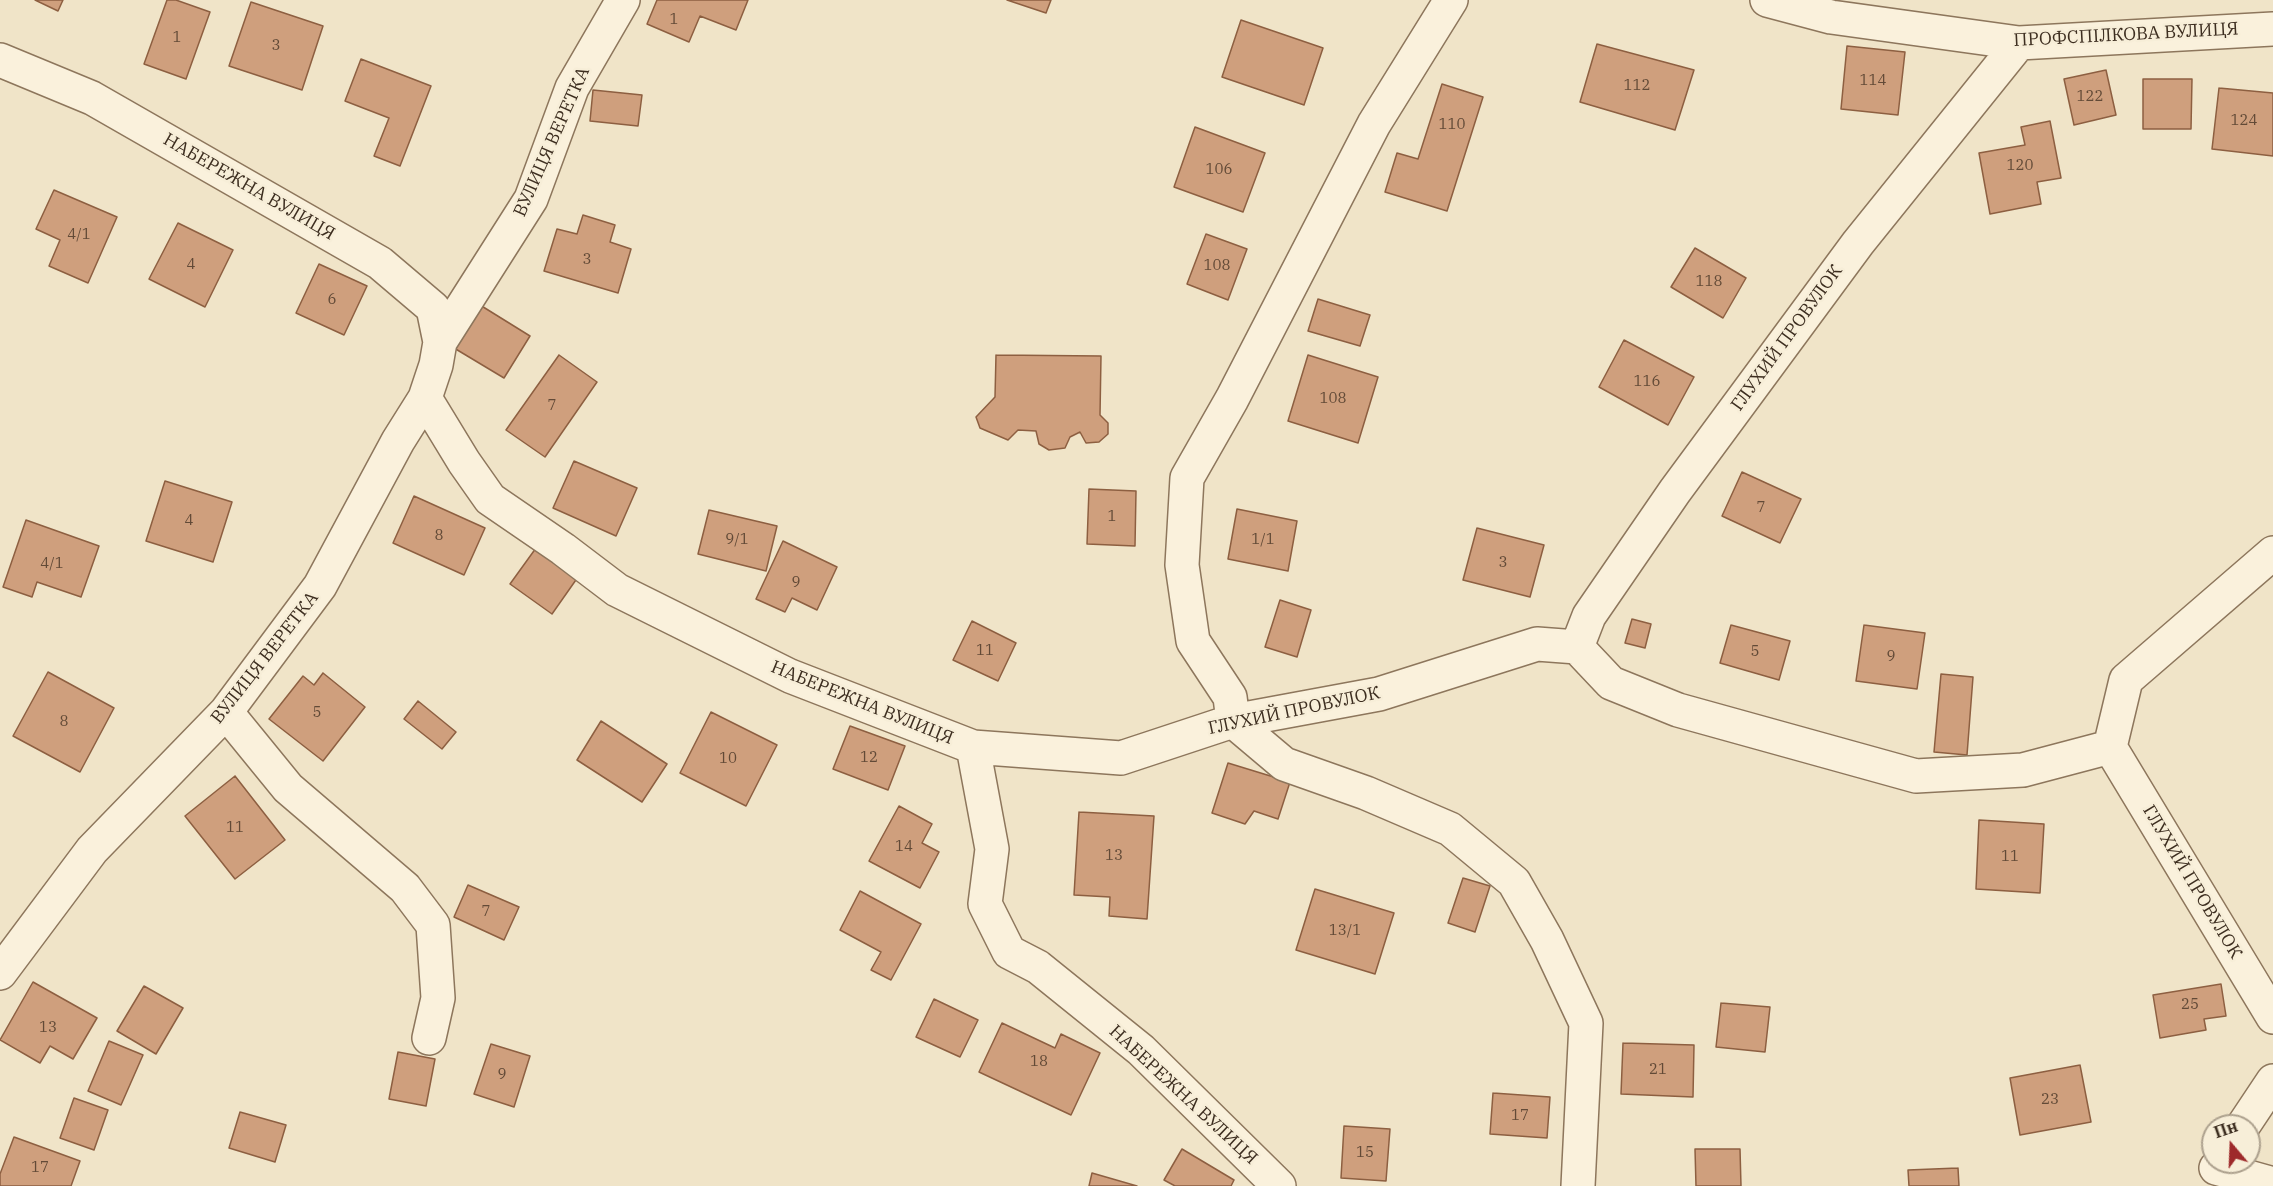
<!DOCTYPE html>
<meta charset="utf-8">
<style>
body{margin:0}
#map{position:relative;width:2273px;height:1186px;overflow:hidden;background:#f0e4c8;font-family:"IBM Plex Serif",serif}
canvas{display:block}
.north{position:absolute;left:2201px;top:1114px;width:60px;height:60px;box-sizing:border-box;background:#f7eed8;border:2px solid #ada18e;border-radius:50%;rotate:341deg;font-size:16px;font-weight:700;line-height:24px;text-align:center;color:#3d2e20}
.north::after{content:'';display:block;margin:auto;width:21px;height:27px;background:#9e2a2b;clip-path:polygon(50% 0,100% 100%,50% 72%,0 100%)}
</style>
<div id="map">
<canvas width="2273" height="1186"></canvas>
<div class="north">Пн</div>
</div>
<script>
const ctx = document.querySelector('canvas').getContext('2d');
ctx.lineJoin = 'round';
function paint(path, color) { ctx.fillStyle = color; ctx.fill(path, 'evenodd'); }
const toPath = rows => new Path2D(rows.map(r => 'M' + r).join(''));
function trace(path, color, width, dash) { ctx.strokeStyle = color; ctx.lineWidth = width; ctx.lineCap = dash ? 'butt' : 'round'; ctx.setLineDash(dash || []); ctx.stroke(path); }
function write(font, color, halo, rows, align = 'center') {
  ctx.font = font + ' "IBM Plex Serif",serif'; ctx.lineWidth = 5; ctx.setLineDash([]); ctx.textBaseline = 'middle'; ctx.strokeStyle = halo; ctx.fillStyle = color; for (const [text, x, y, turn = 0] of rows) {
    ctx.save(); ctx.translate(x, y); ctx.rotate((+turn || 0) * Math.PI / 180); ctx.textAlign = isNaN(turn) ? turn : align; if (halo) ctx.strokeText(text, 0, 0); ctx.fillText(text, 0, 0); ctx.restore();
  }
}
const building = toPath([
 [35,0,63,0,58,11,35,0],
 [167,0,176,0,210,12,186,79,144,64,167,0],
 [657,0,748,0,736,30,700,16,689,42,647,24,657,0],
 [1007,0,1051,0,1046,13,1007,0],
 [251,2,323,26,302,90,229,66,251,2],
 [1241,20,1323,48,1304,105,1222,77,1241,20],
 [1597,44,1694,70,1675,130,1580,102,1597,44],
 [1847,46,1905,52,1898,115,1841,109,1847,46],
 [361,59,431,86,400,166,374,156,389,118,345,101,361,59],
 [2106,70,2116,115,2074,125,2064,79,2106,70],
 [2143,79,2192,79,2191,129,2143,129,2143,79],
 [1442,84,1483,97,1447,211,1385,192,1397,153,1418,159,1442,84],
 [2219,88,2273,93,2273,156,2212,149,2219,88],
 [593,90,642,95,638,126,590,121,593,90],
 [2050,121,2061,178,2037,182,2041,204,1990,214,1979,153,2025,145,2021,127,2050,121],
 [1195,127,1265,153,1243,212,1174,187,1195,127],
 [54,190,117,217,88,283,49,266,60,240,36,229,54,190],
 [583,215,615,225,610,242,631,249,618,293,544,271,557,229,577,234,583,215],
 [178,223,233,250,205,307,149,279,178,223],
 [1206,234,1247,249,1228,300,1187,284,1206,234],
 [1695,248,1746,278,1723,318,1671,287,1695,248],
 [319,264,367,286,344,335,296,313,319,264],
 [1318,299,1370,315,1360,346,1308,331,1318,299],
 [480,305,530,336,504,378,454,348,480,305],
 [1624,340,1694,377,1668,425,1599,387,1624,340],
 [559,355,597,382,545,457,506,430,559,355],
 [996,355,1101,356,1100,415,1108,423,1108,434,1099,442,1086,443,1080,432,1070,437,1065,448,1049,450,1039,444,1036,431,1018,430,1008,440,980,428,976,417,995,397,996,355],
 [1308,355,1378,377,1358,443,1288,421,1308,355],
 [574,461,637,488,616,536,553,508,574,461],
 [1742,472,1801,499,1780,543,1722,516,1742,472],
 [165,481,232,502,213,562,146,541,165,481],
 [1089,489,1136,491,1135,546,1087,544,1089,489],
 [414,496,485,528,464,575,393,543,414,496],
 [1237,509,1297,521,1288,571,1228,559,1237,509],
 [709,510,777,526,766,571,698,554,709,510],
 [26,520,99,546,81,597,37,582,32,597,3,587,26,520],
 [1477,528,1544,545,1530,597,1463,580,1477,528],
 [783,541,837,567,817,610,792,598,785,612,756,599,783,541],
 [536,548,578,577,552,614,510,584,536,548],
 [1280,600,1311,610,1297,657,1265,647,1280,600],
 [1632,619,1651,624,1645,648,1625,643,1632,619],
 [972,621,1016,643,998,681,953,660,972,621],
 [1731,625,1790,641,1779,680,1720,663,1731,625],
 [1864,625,1925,633,1917,689,1856,681,1864,625],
 [48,672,114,708,80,772,13,736,48,672],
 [323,673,365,707,323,761,269,719,303,676,314,685,323,673],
 [1941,674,1973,677,1967,755,1934,752,1941,674],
 [418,701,456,732,442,749,404,719,418,701],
 [711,712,777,745,746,806,680,773,711,712],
 [601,721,667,764,642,802,577,760,601,721],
 [850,726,905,746,888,790,833,769,850,726],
 [1228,763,1290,782,1278,819,1254,811,1245,824,1212,813,1228,763],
 [235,776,285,840,235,879,185,816,235,776],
 [899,806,932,824,922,843,939,852,920,888,869,861,899,806],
 [1079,812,1154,816,1147,919,1109,916,1110,897,1074,895,1079,812],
 [1979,820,2044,824,2040,893,1976,889,1979,820],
 [1463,878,1490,886,1475,932,1448,923,1463,878],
 [468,885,519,907,504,940,454,917,468,885],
 [1315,889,1394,913,1375,974,1296,950,1315,889],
 [860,891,921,924,891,980,871,970,881,952,840,930,860,891],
 [33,982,97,1018,73,1059,50,1046,40,1063,0,1040,33,982],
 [2221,984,2226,1016,2204,1019,2206,1030,2160,1038,2153,995,2221,984],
 [144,986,183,1008,156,1054,117,1031,144,986],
 [934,999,978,1020,960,1057,916,1037,934,999],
 [1721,1003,1770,1007,1765,1052,1716,1047,1721,1003],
 [1002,1023,1055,1048,1061,1034,1100,1053,1071,1115,979,1072,1002,1023],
 [109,1041,143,1055,121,1105,88,1091,109,1041],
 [1623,1043,1694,1045,1693,1097,1621,1094,1623,1043],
 [491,1044,530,1056,514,1107,474,1094,491,1044],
 [398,1052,435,1059,426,1106,389,1099,398,1052],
 [2080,1065,2091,1122,2020,1135,2010,1078,2080,1065],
 [1493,1093,1550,1097,1547,1138,1490,1134,1493,1093],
 [74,1098,108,1110,94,1150,60,1138,74,1098],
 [240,1112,286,1125,275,1162,229,1148,240,1112],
 [1344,1126,1390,1129,1386,1181,1341,1178,1344,1126],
 [14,1137,80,1161,71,1186,0,1186,0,1174,14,1137],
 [1182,1149,1234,1180,1231,1186,1175,1186,1164,1180,1182,1149],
 [1695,1149,1740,1149,1741,1186,1696,1186,1695,1149],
 [1958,1168,1959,1186,1909,1186,1908,1170,1958,1168],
 [1092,1173,1137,1186,1089,1186,1092,1173]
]);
paint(building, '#cf9f7d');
trace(building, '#8d5f41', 1.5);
const minor = toPath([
 [1451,0,1374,124,1232,399,1187,478,1182,565,1193,641,1230,697,1233,721,1284,764,1366,793,1450,829,1514,882,1547,940,1586,1023,1578,1186],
 [1767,0,1831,17,2019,43,2273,29],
 [0,60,92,98,380,263,433,308,440,342,436,365,425,398,398,441,320,586,226,712,92,850,0,973],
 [440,342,531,199,572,88,623,0],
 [425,398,464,462,490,499,563,549,617,590,790,676,973,747,1121,758,1233,721,1379,694,1537,644,1577,647,1589,616,1675,491,1858,243,2019,43],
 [1577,647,1611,683,1678,710,1916,776,2023,770,2110,747,2273,1017],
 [226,712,288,788,405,888,433,925,438,998,429,1038],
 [973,747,992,849,985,904,1009,952,1038,967,1141,1050,1279,1186],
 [2110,747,2126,680,2273,553],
 [2243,1126,2273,1081],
 [2216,1168,2273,1184]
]);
trace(minor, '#8d765c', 36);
trace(minor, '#faf1dc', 33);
write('15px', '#624a37', null, [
 ["1",674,20],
 ["1",177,38],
 ["3",276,46],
 ["114",1873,81],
 ["112",1637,86],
 ["122",2090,97],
 ["124",2244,121],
 ["110",1452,125],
 ["120",2020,166],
 ["106",1219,170],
 ["4/1",79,235],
 ["3",587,260],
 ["4",191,265],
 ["108",1217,266],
 ["118",1709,282],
 ["6",332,300],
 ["116",1647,382],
 ["108",1333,399],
 ["7",552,406],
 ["7",1761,508],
 ["1",1112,517],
 ["4",189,521],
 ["8",439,536],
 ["9/1",737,540],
 ["1/1",1263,540],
 ["3",1503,563],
 ["4/1",52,564],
 ["9",796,583],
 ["11",985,651],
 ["5",1755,652],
 ["9",1891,657],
 ["5",317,713],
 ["8",64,722],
 ["12",869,758],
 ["10",728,759],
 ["11",235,828],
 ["14",904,847],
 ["13",1114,856],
 ["11",2010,857],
 ["7",486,912],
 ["13/1",1345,931],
 ["25",2190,1005],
 ["13",48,1028],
 ["18",1039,1062],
 ["21",1658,1070],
 ["9",502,1075],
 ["23",2050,1100],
 ["17",1520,1116],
 ["15",1365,1153],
 ["17",40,1168]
]);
write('18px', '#3d2e20', '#f7eed8', [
 ["ПРОФСПІЛКОВА ВУЛИЦЯ",2126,35,-3],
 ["ВУЛИЦЯ ВЕРЕТКА",552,142,-66],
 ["НАБЕРЕЖНА ВУЛИЦЯ",249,187,30],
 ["ГЛУХИЙ ПРОВУЛОК",1787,338,-54],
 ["ВУЛИЦЯ ВЕРЕТКА",265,658,-52],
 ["НАБЕРЕЖНА ВУЛИЦЯ",862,703,22],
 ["ГЛУХИЙ ПРОВУЛОК",1294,711,-12],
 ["ГЛУХИЙ ПРОВУЛОК",2192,882,59],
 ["НАБЕРЕЖНА ВУЛИЦЯ",1183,1095,43]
]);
</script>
